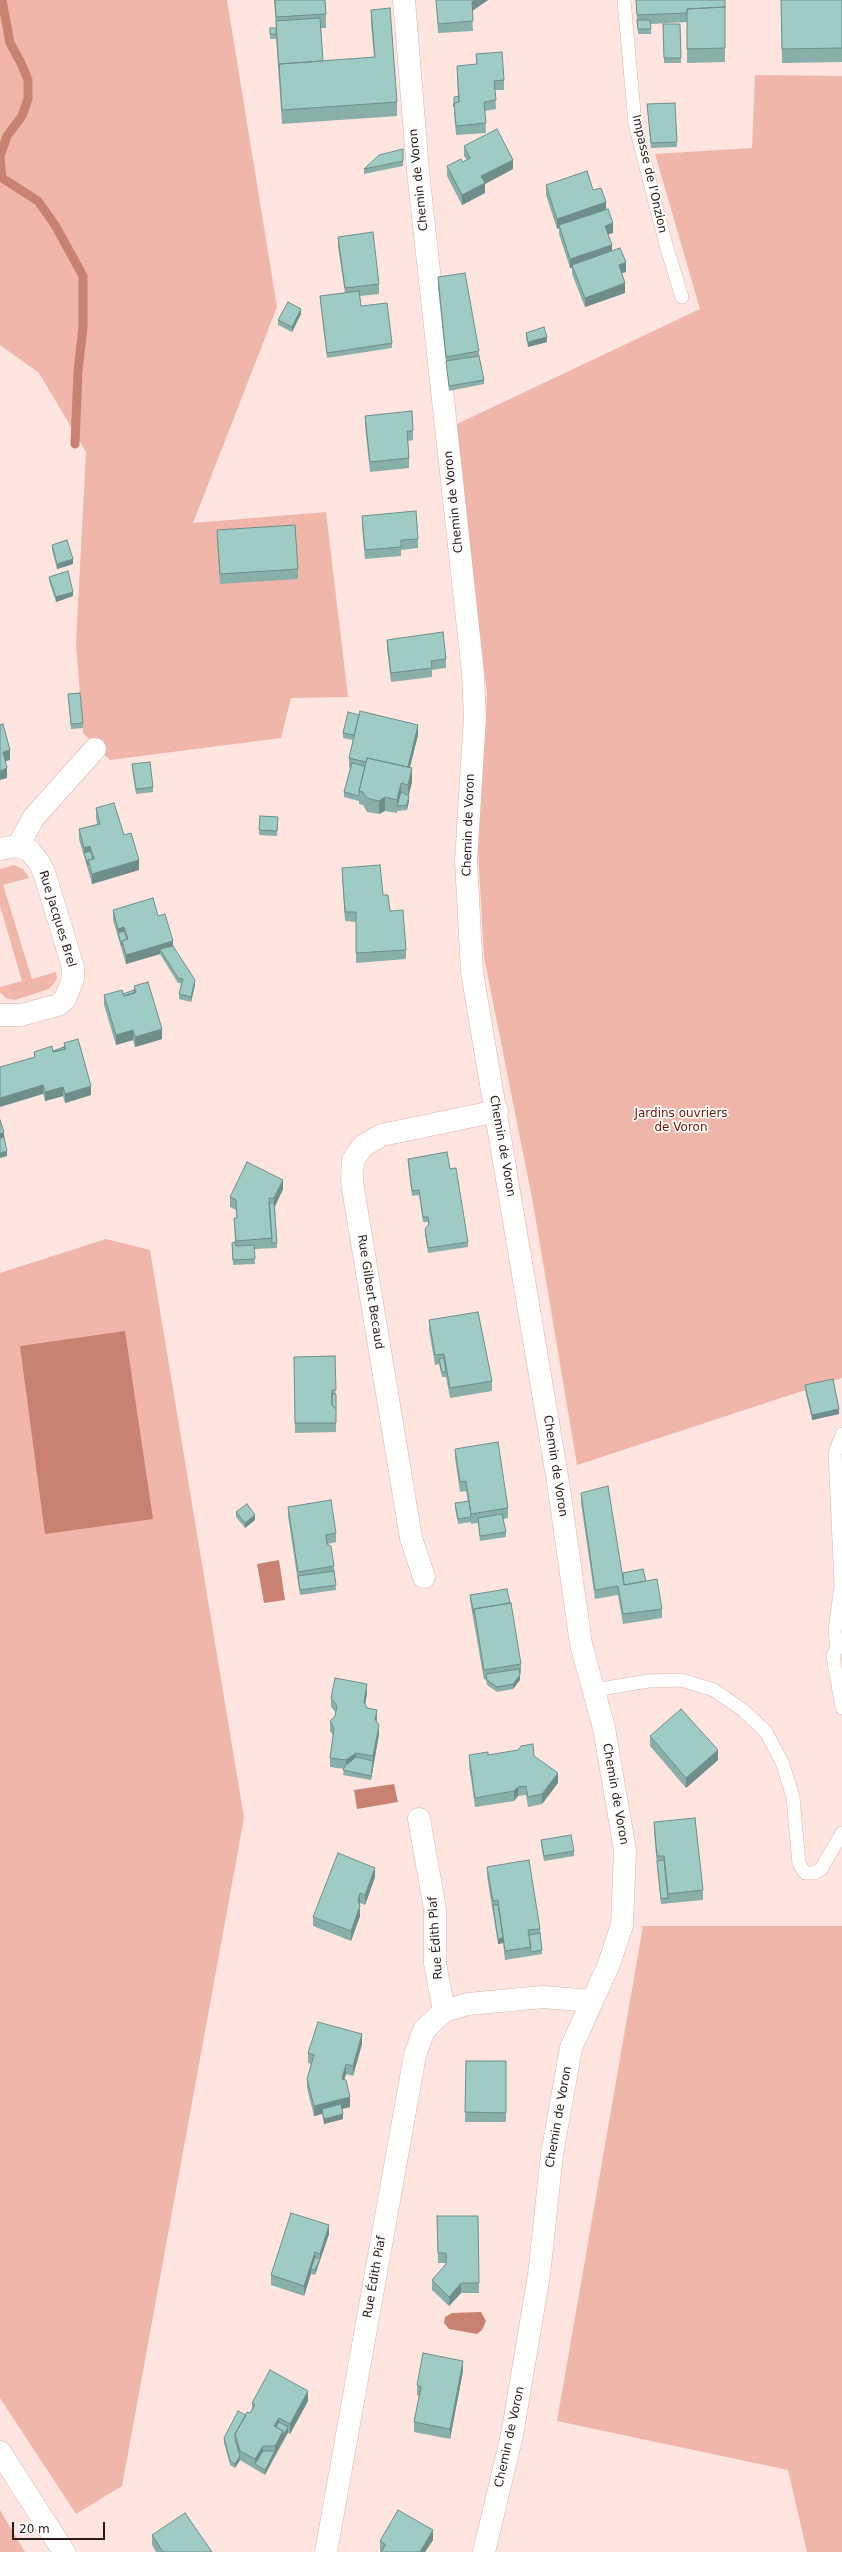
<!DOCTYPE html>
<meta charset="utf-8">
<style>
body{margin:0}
#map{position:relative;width:842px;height:2552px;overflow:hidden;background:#fee5e0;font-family:"DejaVu Sans",sans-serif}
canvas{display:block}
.scale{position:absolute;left:12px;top:2522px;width:93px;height:18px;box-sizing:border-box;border:2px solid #281a17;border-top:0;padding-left:5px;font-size:12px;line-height:14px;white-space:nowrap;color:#281a17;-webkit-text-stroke:3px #fff;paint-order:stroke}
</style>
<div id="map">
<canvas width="842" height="2552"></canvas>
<div class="scale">20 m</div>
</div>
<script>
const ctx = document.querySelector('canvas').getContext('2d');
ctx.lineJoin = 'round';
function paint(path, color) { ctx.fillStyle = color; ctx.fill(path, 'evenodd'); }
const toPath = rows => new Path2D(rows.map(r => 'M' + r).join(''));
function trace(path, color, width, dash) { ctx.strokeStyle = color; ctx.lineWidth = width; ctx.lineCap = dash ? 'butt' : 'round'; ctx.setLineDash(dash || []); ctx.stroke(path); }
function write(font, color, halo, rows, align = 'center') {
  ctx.font = font + ' "DejaVu Sans",sans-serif'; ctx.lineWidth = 3.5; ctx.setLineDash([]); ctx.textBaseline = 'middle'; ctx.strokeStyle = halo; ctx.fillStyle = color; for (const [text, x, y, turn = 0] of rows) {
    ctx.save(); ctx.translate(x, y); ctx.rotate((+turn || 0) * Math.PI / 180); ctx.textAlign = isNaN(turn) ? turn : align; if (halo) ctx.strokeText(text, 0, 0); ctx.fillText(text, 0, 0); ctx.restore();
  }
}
paint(toPath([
 [0,0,227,0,277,307,193,523,326,512,348,697,291,698,281,738,110,760,83,733,76,643,86,452,39,373,0,345],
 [755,75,842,76,842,1378,577,1465,533,1203,484,957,478,851,487,694,455,425,700,309,655,154,752,148],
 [14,865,23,869,29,878,3,885,32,979,56,972,57,979,49,989,15,1000,6,998,0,992,0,987,22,981,0,906,0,869],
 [106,1239,150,1250,244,1818,122,2486,76,2514,0,2398,0,1273],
 [643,1926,842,1926,842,2552,807,2552,788,2470,557,2421],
 [0,2510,25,2552,0,2552]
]), '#f0b6aa');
paint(toPath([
 [125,1331,153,1519,45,1534,20,1346],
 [279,1560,285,1600,264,1603,257,1564],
 [394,1784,398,1802,357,1809,354,1790],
 [481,2312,486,2321,482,2330,477,2334,449,2329,444,2323,445,2317,452,2313]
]), '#c98172');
trace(toPath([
 [0,156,7,136,22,116,28,99,28,80,21,63,10,43,2,0],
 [0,157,2,178,38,201,55,225,83,276,83,327,78,371,75,444]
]), '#c98172', 9);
const service = toPath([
 [624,0,635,124,666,245,682,297],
 [842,1646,837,1648,833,1656,842,1708],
 [837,1648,835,1631,841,1585,835,1453,842,1434],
 [595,1690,648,1681,681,1680,714,1690,743,1710,766,1732,782,1762,793,1797,799,1864,805,1873,814,1873,821,1869,842,1833]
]);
const minor = toPath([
 [404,0,418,171,473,673,475,717,466,861,472,972,558,1482,581,1644,604,1728,625,1850,622,1925,609,1964,571,2048,552,2154,539,2275,512,2435,484,2552],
 [18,846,34,817,95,749],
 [0,849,18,846,30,851,38,861,44,872,73,967,73,979,65,999,58,1005,21,1015,0,1015],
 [424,1577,411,1538,352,1182,353,1160,363,1146,382,1135,497,1111],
 [419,1819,435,1909,435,1963,444,2011],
 [0,2452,64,2552],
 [326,2552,415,2055,424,2030,444,2011,468,2004,543,1997,591,2001]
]);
trace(service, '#dab3ab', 14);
trace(minor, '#dab3ab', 23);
trace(service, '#fff', 13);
trace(minor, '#fff', 22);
paint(toPath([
 [274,0,325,0,326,14,326,28,321,28,323,61,374,57,371,23,371,10,397,102,397,116,282,124,276,38,276,39,270,39,270,28,276,28],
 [436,0,488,0,472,11,473,31,438,33],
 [636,0,725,0,725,62,687,63,687,22,651,24,651,34,638,34],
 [781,0,842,0,842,62,782,63],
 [663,24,680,24,681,63,664,63],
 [476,54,504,80,504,90,495,90,496,109,485,111,486,133,456,135,454,112,454,97,458,96,457,76,457,66,476,64],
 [675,103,677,147,651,148,647,104],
 [464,146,513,169,485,184,485,193,462,205,447,176,447,166,463,162,467,160,464,156],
 [403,149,403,166,364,174,364,169],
 [546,185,593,190,606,209,613,233,608,234,612,251,626,272,621,273,625,293,585,307,572,274,572,268,570,268,559,234,559,228,557,229,546,195],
 [338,237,379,284,379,294,360,296,361,306,392,343,392,348,327,358,320,301,320,296,345,293,338,247],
 [438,277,479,351,479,356,484,380,484,384,449,391,438,287],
 [301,314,292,332,278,325,278,320],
 [526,333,547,342,528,347,526,338],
 [365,416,413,431,413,440,408,441,409,458,409,468,370,472,365,426],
 [362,516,418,539,418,548,401,550,401,556,365,559,362,526],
 [217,530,298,569,298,579,220,584,217,540],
 [52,545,73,564,57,569,52,550],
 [49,577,73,596,56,602,49,581],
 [387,640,446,659,446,668,432,670,432,677,391,682,387,649],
 [68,694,83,723,83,728,71,729],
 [343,733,418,735,410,767,412,782,408,796,409,801,407,810,397,811,397,813,385,811,379,814,367,812,363,805,359,804,359,801,344,797,344,792,350,768,349,767,349,758,353,740,343,738],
 [132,764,153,787,153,792,136,794,132,769],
 [96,808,124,835,139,870,92,884,79,839,79,829,97,824,96,818],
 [260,816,278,817,277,836,259,835],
 [342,868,383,895,390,911,406,950,406,959,356,963,356,922,345,921,342,877],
 [113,910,158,916,173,946,195,985,191,1002,179,999,179,994,181,983,178,983,160,954,126,964,113,920],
 [134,986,162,1039,135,1047,133,1040,116,1045,104,1005,104,995,123,994,134,990],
 [64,1043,91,1095,65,1103,63,1096,45,1101,34,1058,34,1052,53,1051,64,1047],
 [408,1159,450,1169,468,1242,468,1247,428,1253,425,1234,425,1229,428,1225,428,1222,423,1222,419,1195,412,1196,408,1164],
 [283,1189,275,1207,277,1248,254,1249,255,1264,233,1265,232,1243,235,1242,234,1218,237,1218,236,1210,230,1207,230,1197],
 [429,1320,492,1381,492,1391,450,1398,446,1377,442,1377,439,1364,435,1365,429,1330],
 [335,1356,336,1432,295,1433,294,1357],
 [805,1385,839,1414,812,1420,805,1390],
 [455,1449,508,1508,508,1518,503,1519,506,1532,506,1537,480,1541,478,1523,471,1524,471,1522,458,1524,455,1508,455,1503,468,1502,466,1491,460,1492,455,1458],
 [581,1493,623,1573,646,1581,662,1609,662,1618,623,1624,618,1595,595,1599,581,1503],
 [288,1507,336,1533,336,1542,327,1544,334,1566,336,1590,300,1595,288,1516],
 [236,1512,255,1520,245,1528,236,1517],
 [470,1595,521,1664,521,1673,520,1674,520,1680,513,1689,497,1692,487,1685,486,1679,484,1680,470,1600],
 [367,1693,365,1704,367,1708,377,1719,376,1721,379,1734,371,1780,343,1775,344,1769,330,1767,330,1758,333,1735,330,1731,330,1721,335,1716,336,1713,331,1707,331,1698],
 [650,1736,718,1760,686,1788,650,1746],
 [469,1755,488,1755,534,1756,558,1783,542,1804,528,1807,526,1795,518,1796,514,1801,475,1807,469,1765],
 [654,1822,703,1890,703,1900,661,1904,657,1866,654,1832],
 [541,1840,574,1851,574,1856,544,1861,541,1845],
 [487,1867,540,1929,542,1954,505,1960,503,1943,498,1944,487,1876],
 [375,1877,365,1905,360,1903,360,1916,351,1941,313,1926,313,1917],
 [362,2044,353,2076,346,2074,344,2079,350,2107,342,2109,343,2119,324,2124,322,2114,314,2116,307,2088,307,2079,311,2064,308,2063,308,2053],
 [466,2061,506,2061,506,2122,465,2122],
 [437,2216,479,2283,479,2293,461,2293,449,2306,432,2290,432,2280,446,2265,446,2263,438,2263],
 [329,2234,315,2275,311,2274,304,2296,271,2285,271,2275],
 [463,2371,450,2439,414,2432,414,2422,419,2396,417,2395,417,2385],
 [308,2401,290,2434,288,2433,265,2475,240,2460,235,2468,230,2465,224,2443,224,2438,246,2415,250,2413,252,2409,252,2403],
 [152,2535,212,2552,156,2552,152,2545],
 [433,2540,425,2552,381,2552,380,2551,380,2541]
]), '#89afa9');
paint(toPath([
 [474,0,488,0,472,11,472,2],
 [513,160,513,169,485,184,485,193,462,205,462,195,481,176],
 [606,202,606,212,559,225,559,228,557,229,557,219],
 [613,223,613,233,605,235,605,226],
 [612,245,612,254,572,265,572,268,570,268,570,259],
 [626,262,626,272,619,274,619,265],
 [625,283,625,293,585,307,585,298],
 [301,309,301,314,292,332,292,327],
 [547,337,547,342,528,347,528,342],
 [73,559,73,564,57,569,57,564],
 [73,592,73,596,56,602,56,597],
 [418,725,418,735,406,782,406,772],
 [10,750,10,760,3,762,3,752],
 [7,768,7,778,0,780,0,771],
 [412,768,412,782,408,799,408,785],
 [401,783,401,797,397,806,397,813,397,800],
 [409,796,409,801,407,810,407,805],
 [385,797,385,811,379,814,379,801],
 [90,846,90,855,84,853,84,848],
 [139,860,139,870,92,884,92,874],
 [124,927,124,936,118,933,118,929],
 [173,941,173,951,160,949,160,954,126,964,126,955],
 [195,980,195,985,191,1002,191,997],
 [162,1029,162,1039,135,1047,135,1037],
 [133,1030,133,1040,116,1045,116,1035],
 [43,1085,43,1094,0,1107,0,1098],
 [91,1086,91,1095,65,1103,65,1094],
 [63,1087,63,1096,45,1101,45,1092],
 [4,1132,4,1142,0,1143,0,1134],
 [7,1151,7,1156,0,1158,0,1153],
 [283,1180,283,1189,274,1208,274,1198],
 [839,1409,839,1414,812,1420,812,1415],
 [255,1515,255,1520,245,1528,245,1523],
 [520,1675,520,1680,513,1689,513,1684],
 [367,1684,367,1693,364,1712,364,1702],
 [377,1710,377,1719,375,1729,375,1719],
 [379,1725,379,1734,371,1780,371,1776,373,1761,373,1756],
 [718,1750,718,1760,686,1788,686,1778],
 [356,1753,356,1762,346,1770,346,1760],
 [558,1773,558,1783,542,1804,542,1794],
 [518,1787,518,1796,514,1801,514,1791],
 [375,1868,375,1877,365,1905,365,1895],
 [360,1893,360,1903,358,1910,358,1900],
 [360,1906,360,1916,351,1941,351,1931],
 [503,1938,503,1943,498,1944,498,1939],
 [362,2034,362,2044,353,2076,353,2066],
 [346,2064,346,2074,342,2088,342,2079],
 [350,2097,350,2107,323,2114,322,2109,322,2114,314,2116,314,2106],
 [343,2114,343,2119,324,2124,324,2119],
 [329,2225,329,2234,315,2275,315,2270,320,2259,320,2254],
 [315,2252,315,2262,311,2269,311,2274,304,2296,304,2286],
 [461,2283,461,2293,449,2306,449,2297],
 [463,2361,463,2371,450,2439,450,2429],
 [308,2391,308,2401,290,2434,290,2424],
 [279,2418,279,2427,276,2432,274,2426],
 [288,2427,288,2432,275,2455,275,2446,283,2431],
 [263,2446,263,2456,255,2464,255,2459],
 [275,2451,275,2455,265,2475,265,2470],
 [240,2456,240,2460,235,2468,235,2464],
 [433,2530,433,2540,425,2552,420,2552]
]), '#6f8e8a');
const building = toPath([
 [275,0,325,0,326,14,276,17,275,0],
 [436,0,474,0,472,2,473,21,438,24,436,0],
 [636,0,725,0,725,7,687,9,687,13,637,15,636,0],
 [781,0,842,0,842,48,782,49,781,0],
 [725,7,725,48,687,49,687,9,725,7],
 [390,8,397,102,282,110,279,64,375,57,371,10,390,8],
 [320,18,323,61,279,64,279,68,276,21,320,18],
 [637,20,650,20,651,29,638,29,637,20],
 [663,24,680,24,681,58,664,58,663,24],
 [270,28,276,28,276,34,270,34,270,28],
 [502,52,504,80,494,81,496,100,484,102,486,123,456,126,454,103,459,102,457,66,477,64,476,54,502,52],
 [459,96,459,102,454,103,454,107,454,97,459,96],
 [675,103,677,142,651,143,647,104,675,103],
 [497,129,513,160,481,176,485,183,462,195,447,166,461,159,463,162,470,158,464,146,497,129],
 [403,149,403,161,364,169,379,155,403,149],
 [587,171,593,190,601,188,606,202,557,219,546,185,587,171],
 [608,209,613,223,605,226,612,245,570,259,559,225,608,209],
 [373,232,379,284,345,288,338,237,373,232],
 [620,248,626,262,619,265,625,283,585,298,572,265,620,248],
 [465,273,479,351,446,357,438,277,465,273],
 [359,291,361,306,387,303,392,343,327,353,320,296,359,291],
 [288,302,301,309,292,327,278,320,288,302],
 [544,327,547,337,528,342,526,333,544,327],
 [479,356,484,380,449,386,446,361,479,356],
 [412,411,413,431,407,431,409,458,370,462,365,416,412,411],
 [416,511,418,539,401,540,401,547,365,550,362,516,416,511],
 [295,525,298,569,220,574,217,530,295,525],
 [67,540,73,559,57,564,52,545,67,540],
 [68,571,73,592,56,597,49,577,68,571],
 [443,632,446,659,431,661,432,668,391,673,387,640,443,632],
 [80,693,83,723,71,724,68,694,80,693],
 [360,711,418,725,408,767,367,758,366,762,349,758,360,711],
 [348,712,359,715,354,735,343,733,348,712],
 [3,724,10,750,3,752,7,768,0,771,0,725,3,724],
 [367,758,412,768,408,785,401,783,397,800,385,797,379,801,367,798,363,792,359,791,367,758],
 [150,762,153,787,136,789,132,764,150,762],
 [352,763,365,766,359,791,359,796,344,792,352,763],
 [401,792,409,796,407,805,397,806,401,792],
 [114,803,124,835,131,833,139,860,92,874,88,860,94,859,90,846,84,848,79,829,100,824,96,808,114,803],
 [260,816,278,817,277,831,259,830,260,816],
 [90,851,93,859,88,860,88,865,84,853,90,851],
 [380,865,383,895,388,895,390,911,403,910,406,950,356,953,356,912,345,912,342,868,380,865],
 [153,898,158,916,165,914,173,941,126,955,122,941,128,939,124,927,118,929,113,910,153,898],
 [124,931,127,939,122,941,122,946,118,933,124,931],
 [173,946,195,980,191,997,179,994,183,979,178,978,160,949,173,946],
 [148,982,162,1029,135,1037,133,1030,116,1035,104,995,122,990,124,996,136,992,134,986,148,982],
 [134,990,135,993,124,996,123,994,134,990],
 [78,1039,91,1086,65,1094,63,1087,45,1092,43,1085,0,1098,0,1067,35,1057,34,1052,52,1046,53,1052,66,1049,64,1043,78,1039],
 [64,1047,65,1049,53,1052,53,1051,64,1047],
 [0,1120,4,1132,0,1134,0,1120],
 [4,1137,7,1151,0,1153,0,1138,4,1137],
 [447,1152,450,1169,456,1168,468,1242,428,1248,425,1229,429,1224,428,1217,423,1217,419,1190,412,1191,408,1159,447,1152],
 [247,1162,283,1180,274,1198,269,1198,272,1238,236,1241,234,1218,237,1218,236,1200,230,1197,247,1162],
 [269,1203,274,1203,277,1243,272,1243,269,1203],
 [235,1242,236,1246,254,1245,255,1259,233,1260,232,1243,235,1242],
 [478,1312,492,1381,450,1388,444,1354,435,1355,429,1320,478,1312],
 [335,1356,336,1390,332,1390,332,1405,336,1409,336,1423,295,1423,294,1357,335,1356],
 [444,1358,446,1372,442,1372,439,1359,444,1358],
 [833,1379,839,1409,812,1415,805,1385,833,1379],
 [332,1394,336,1394,336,1409,332,1405,332,1394],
 [498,1442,508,1508,471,1514,466,1481,460,1482,455,1449,498,1442],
 [608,1486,624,1585,657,1579,662,1609,623,1614,618,1586,595,1590,581,1493,608,1486],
 [331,1500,336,1533,326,1535,327,1544,331,1546,334,1566,298,1572,288,1507,331,1500],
 [469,1501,471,1517,458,1519,455,1503,469,1501],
 [247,1504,255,1515,245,1523,236,1512,247,1504],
 [502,1514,506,1532,480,1536,478,1518,502,1514],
 [643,1569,646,1581,624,1585,623,1573,643,1569],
 [334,1571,336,1585,300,1590,298,1576,334,1571],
 [507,1589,510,1603,474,1609,474,1614,470,1595,507,1589],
 [511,1603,521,1664,484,1670,474,1609,511,1603],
 [519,1669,520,1675,513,1684,497,1687,487,1680,486,1674,519,1669],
 [335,1678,367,1684,364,1702,367,1708,377,1710,375,1719,379,1725,373,1756,356,1753,346,1760,330,1758,334,1728,330,1721,335,1716,337,1706,331,1698,335,1678],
 [681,1709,718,1750,686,1778,650,1736,681,1709],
 [533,1744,534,1756,558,1773,542,1794,528,1797,526,1786,518,1787,514,1791,475,1798,469,1755,488,1752,488,1755,518,1750,521,1746,533,1744],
 [356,1757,373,1761,371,1776,343,1770,346,1765,356,1757],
 [695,1818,703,1890,668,1894,664,1856,657,1856,654,1822,695,1818],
 [571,1835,574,1851,544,1856,541,1840,571,1835],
 [338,1853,375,1868,365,1895,360,1893,358,1900,360,1906,351,1931,313,1917,338,1853],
 [529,1860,540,1929,528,1930,531,1947,505,1951,498,1900,493,1901,487,1867,529,1860],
 [664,1860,668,1898,661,1899,657,1861,664,1860],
 [493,1905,498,1905,503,1938,498,1939,493,1905],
 [540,1933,542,1950,531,1952,529,1935,540,1933],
 [318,2022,362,2034,353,2066,346,2064,342,2079,346,2080,350,2097,314,2106,307,2079,314,2055,308,2053,318,2022],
 [466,2061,506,2061,506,2113,465,2112,466,2061],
 [341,2104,343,2114,324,2119,322,2109,341,2104],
 [291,2213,329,2225,320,2254,315,2252,304,2286,271,2275,291,2213],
 [437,2216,478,2216,479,2283,461,2283,449,2297,432,2280,446,2264,446,2253,438,2253,437,2216],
 [315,2257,320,2259,315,2270,311,2269,315,2257],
 [423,2353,463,2361,450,2429,414,2422,421,2387,417,2385,423,2353],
 [270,2370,308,2391,290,2424,279,2418,274,2426,283,2431,275,2446,263,2446,255,2459,240,2451,235,2434,247,2412,250,2413,255,2405,252,2403,270,2370],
 [238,2411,246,2415,235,2434,235,2439,240,2456,235,2464,230,2460,224,2438,238,2411],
 [279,2422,288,2427,283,2436,283,2431,276,2427,279,2422],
 [263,2451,275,2451,265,2470,255,2464,263,2451],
 [398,2510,433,2530,420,2552,381,2552,386,2545,380,2541,398,2510],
 [185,2513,212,2552,163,2552,152,2535,185,2513]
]);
paint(building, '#9fcbc5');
trace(building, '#6f8e8a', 1);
write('12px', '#281a17', '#fff', [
 ["Impasse de l'Onzion",649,174,77],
 ["Chemin de Voron",419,180,-96],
 ["Chemin de Voron",454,502,-96],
 ["Chemin de Voron",469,825,-88],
 ["Rue Jacques Brel",57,919,73],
 ["Chemin de Voron",502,1146,80],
 ["Rue Gilbert Becaud",370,1292,81],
 ["Chemin de Voron",555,1466,81],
 ["Chemin de Voron",615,1794,80],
 ["Rue Édith Piaf",436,1938,-94],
 ["Chemin de Voron",559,2117,-80],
 ["Rue Édith Piaf",375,2277,-80],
 ["Chemin de Voron",510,2437,-78]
]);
write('12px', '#6b1304', '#fff', [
 ["Jardins ouvriers",681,1114],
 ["de Voron",681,1128]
]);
</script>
